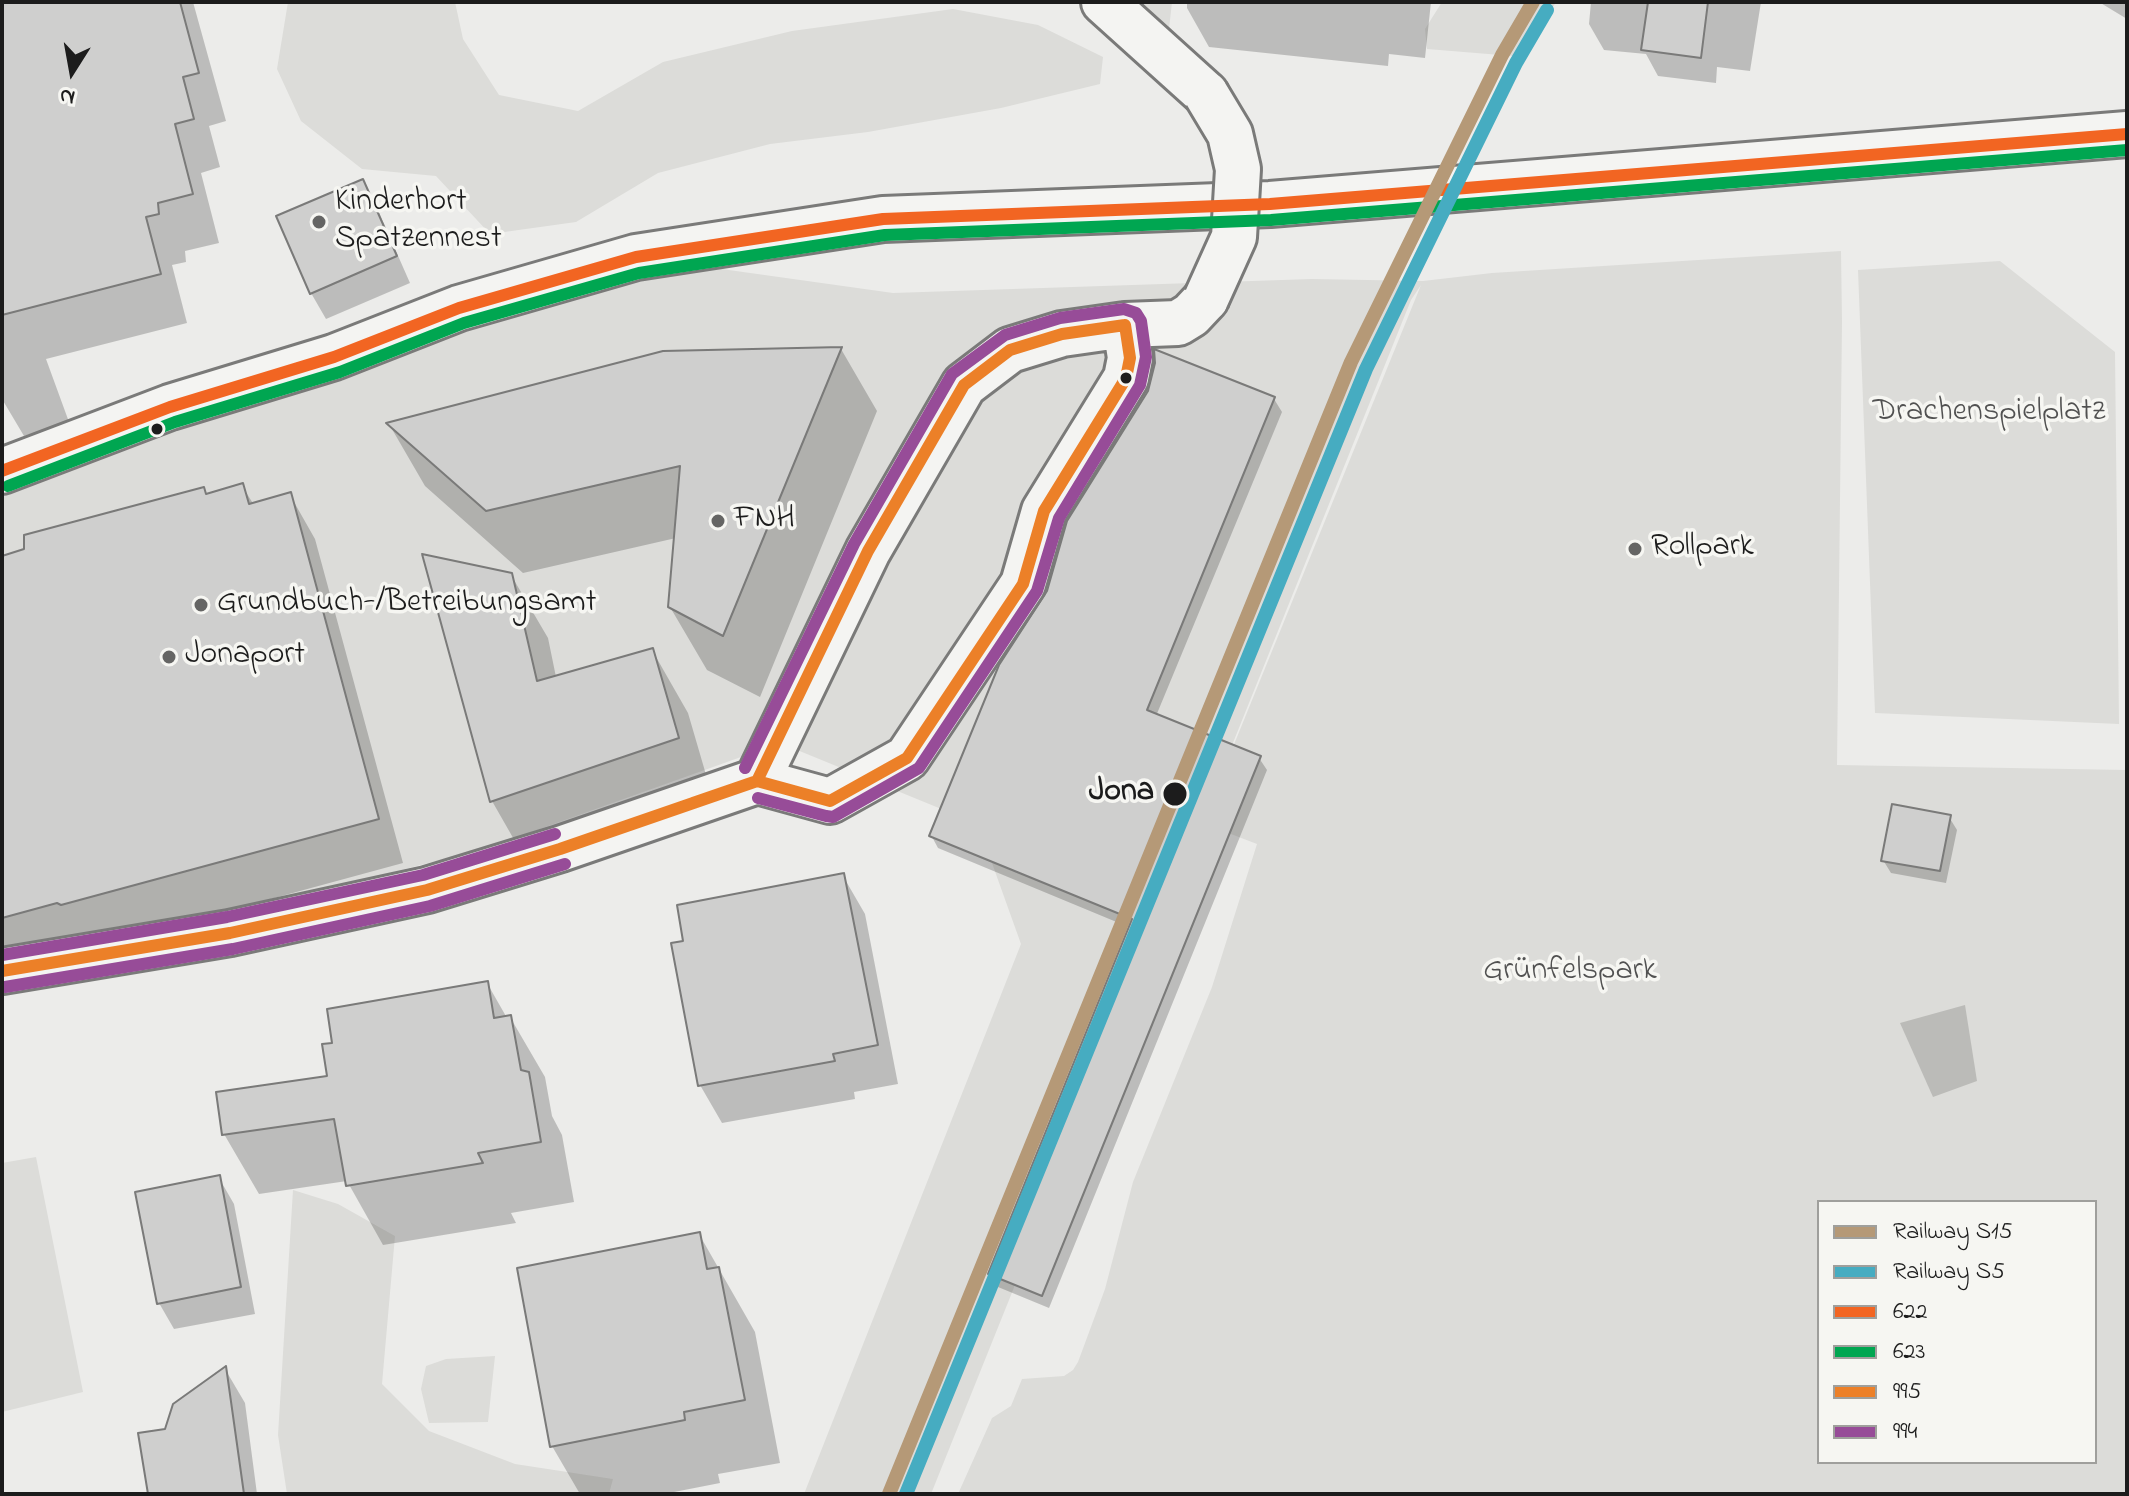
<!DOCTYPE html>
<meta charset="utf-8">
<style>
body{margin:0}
#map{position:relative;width:2129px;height:1496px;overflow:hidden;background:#ececea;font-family:"Indie Flower",sans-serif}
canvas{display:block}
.frame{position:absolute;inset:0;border:4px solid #1c1c1c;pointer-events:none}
.legend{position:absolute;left:1817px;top:1200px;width:280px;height:264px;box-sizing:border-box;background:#f6f6f2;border:2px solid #9f9f9c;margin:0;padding:10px 14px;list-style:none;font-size:24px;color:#1c1c1c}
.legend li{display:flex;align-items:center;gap:16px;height:40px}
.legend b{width:40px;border:2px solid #9f9f9c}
.north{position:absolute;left:32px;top:32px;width:80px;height:80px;-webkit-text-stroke:6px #f6f6f2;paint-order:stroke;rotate:191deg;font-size:22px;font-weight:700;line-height:32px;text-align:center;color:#1c1c1c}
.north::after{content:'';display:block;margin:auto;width:28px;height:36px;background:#1c1c1c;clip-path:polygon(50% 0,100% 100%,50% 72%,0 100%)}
</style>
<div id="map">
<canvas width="2129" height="1496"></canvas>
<div class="frame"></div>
<ul class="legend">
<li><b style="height:10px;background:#b59977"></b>Railway S15</li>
<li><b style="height:10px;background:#46acc1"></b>Railway S5</li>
<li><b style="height:10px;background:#f26522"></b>622</li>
<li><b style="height:10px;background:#00a651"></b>623</li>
<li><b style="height:10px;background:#ec8028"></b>995</li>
<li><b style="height:10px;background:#974c98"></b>994</li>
</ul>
<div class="north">N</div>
</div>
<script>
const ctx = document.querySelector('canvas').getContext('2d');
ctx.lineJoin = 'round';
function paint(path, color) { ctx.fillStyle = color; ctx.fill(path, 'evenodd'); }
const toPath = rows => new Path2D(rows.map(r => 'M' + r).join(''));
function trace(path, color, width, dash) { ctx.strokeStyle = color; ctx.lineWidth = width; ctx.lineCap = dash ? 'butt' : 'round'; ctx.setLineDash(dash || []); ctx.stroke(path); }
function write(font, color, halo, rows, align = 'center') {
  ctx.font = font + ' "Indie Flower",sans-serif'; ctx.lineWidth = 7; ctx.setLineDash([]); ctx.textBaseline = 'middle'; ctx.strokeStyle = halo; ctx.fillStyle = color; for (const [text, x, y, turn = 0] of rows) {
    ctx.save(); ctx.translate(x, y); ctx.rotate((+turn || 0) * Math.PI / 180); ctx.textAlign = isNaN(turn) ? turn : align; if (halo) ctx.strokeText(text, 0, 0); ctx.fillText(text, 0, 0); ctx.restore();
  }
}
paint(toPath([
 [288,2,455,2,463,39,499,95,578,111,663,62,792,31,953,9,1038,25,1103,57,1100,84,1001,108,868,132,770,144,658,173,576,222,490,234,436,176,362,169,301,121,277,69],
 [1079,2,1172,2,1169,29,1103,28],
 [1442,2,1556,2,1525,57,1427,49,1425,29],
 [1841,251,1842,322,1837,765,2127,770,2127,1494,958,1494,992,1418,1011,1406,1022,1379,1064,1376,1073,1370,1078,1362,1105,1289,1133,1182,1212,987,1257,844,1202,823,1421,285,1411,300,931,1494,804,1494,1021,944,978,824,780,743,487,848,304,895,165,922,2,946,2,471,636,257,893,293,1312,279,1423,281,1492,273],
 [1819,1202,2095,1202,2095,1462,1819,1462],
 [2000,261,2115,352,2119,724,1875,713,1858,270],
 [36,1157,83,1392,2,1412,2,1163],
 [293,1190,338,1204,395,1236,382,1384,429,1431,515,1464,613,1479,609,1494,287,1494,278,1435],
 [495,1356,488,1422,429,1423,421,1389,426,1366,446,1359]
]), '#dcdcd9');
paint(toPath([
 [1965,1005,1977,1081,1933,1097,1900,1023]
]), '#bbbbb8');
paint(toPath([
 [2,2,193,2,226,121,209,126,220,167,201,173,219,243,185,251,186,262,172,265,187,323,46,359,69,422,24,436,2,399],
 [1187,2,1431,2,1425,58,1389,54,1388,66,1209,47,1187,8],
 [1591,2,1761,2,1750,71,1717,67,1716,83,1658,76,1646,54,1604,50,1589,24],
 [2099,2,2127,2,2127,19],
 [362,181,377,208,410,283,326,319,311,293],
 [841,349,877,411,760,697,707,670,670,607,676,538,523,573,425,486,389,424],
 [1274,399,1282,412,1156,716,1259,758,1267,770,1049,1308,998,1287,991,1274,1131,928,938,848,931,835],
 [242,486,254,505,290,495,315,539,403,863,2,972,2,558],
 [511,575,548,638,556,677,652,650,688,713,714,802,528,864,492,801],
 [1949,817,1957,830,1946,883,1891,873,1883,860],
 [843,876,865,914,898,1084,854,1092,855,1099,722,1123,700,1085,686,942],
 [487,983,507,1018,510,1017,545,1077,552,1116,562,1135,574,1202,511,1213,516,1223,383,1245,347,1181,259,1194,224,1134,330,1078],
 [219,1178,234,1204,255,1314,174,1329,159,1303],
 [699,1234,755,1332,780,1463,718,1474,720,1483,664,1494,580,1494,552,1446],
 [225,1369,245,1403,257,1494,150,1494,167,1431]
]), '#0003');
const building = toPath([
 [2,2,180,2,199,73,183,77,194,119,175,124,193,194,158,203,159,214,146,217,161,274,2,315,2,2],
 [1648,2,1708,2,1701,58,1641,50,1648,2],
 [363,179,397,256,310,294,276,216,363,179],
 [842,347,723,636,668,607,680,466,486,511,386,423,663,351,842,347],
 [1154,349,1275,397,1147,710,1261,756,1042,1296,988,1274,1132,919,929,836,999,665,1047,591,1067,521,1148,391,1155,363,1154,349],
 [243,483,249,504,291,492,379,819,61,905,57,903,2,918,2,556,24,549,24,535,204,487,206,494,243,483],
 [422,554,512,573,537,681,653,648,679,738,490,802,422,554],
 [1892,804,1951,815,1940,871,1881,861,1892,804],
 [844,873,878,1045,833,1054,835,1061,698,1086,671,943,683,941,677,905,844,873],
 [488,981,494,1018,511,1015,521,1070,529,1072,541,1142,478,1153,483,1163,346,1186,334,1119,222,1135,216,1092,327,1076,322,1044,332,1043,327,1009,488,981],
 [220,1175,241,1287,157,1304,135,1192,220,1175],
 [700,1232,707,1269,719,1267,745,1400,684,1412,685,1420,550,1447,517,1268,700,1232],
 [226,1366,244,1494,148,1494,138,1433,165,1429,173,1404,226,1366]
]);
paint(building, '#cfcfce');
trace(building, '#7a7a79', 2);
const minor = toPath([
 [1104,2,1206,94],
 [757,781,868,551,964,385,1010,350,1062,334,1125,325,1178,323,1191,315,1206,299],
 [2,971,230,933,427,890,560,849,757,781,830,801,907,758,1023,584,1044,511,1126,378,1130,358,1125,325]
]);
const major = toPath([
 [2,471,170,407,334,357,459,308,636,257,883,219,1270,204,2127,134]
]);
trace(minor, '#7a7a79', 50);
trace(major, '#7a7a79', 50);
trace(minor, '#f4f4f2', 44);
trace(major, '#f4f4f2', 44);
const minorBridge = toPath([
 [1206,299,1234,237,1238,169,1230,134,1206,94]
]);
trace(minorBridge, '#7a7a79', 50, []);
trace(minorBridge, '#f4f4f2', 44);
trace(toPath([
 [2,471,170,407,334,357,459,308,636,257,883,219,1270,204,2127,134]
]), '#f26522', 12);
trace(toPath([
 [8,486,175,422,340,372,464,323,639,273,885,235,1271,220,2127,150]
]), '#00a651', 12);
trace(toPath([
 [693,803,757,781,868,551,964,385,1010,350,1062,334,1125,325],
 [2,971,230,933,427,890,560,849,757,781,830,801,907,758,1023,584,1044,511,1126,378,1130,358,1125,325]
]), '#ec8028', 12);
trace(toPath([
 [745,768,854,544,952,374,1005,335,1060,318,1124,309,1136,313,1141,321,1146,357,1140,385,1059,518,1037,591,919,768,833,817,826,816,758,798],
 [2,955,227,917,423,875,555,834],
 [5,987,233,949,430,906,565,864]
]), '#974c98', 12);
trace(toPath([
 [889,1494,1351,362,1502,55,1533,2]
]), '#b59977', 14);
trace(toPath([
 [906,1494,1366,369,1516,63,1547,10]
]), '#46acc1', 14);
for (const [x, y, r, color] of [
 [319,222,8,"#656564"],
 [1126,378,7,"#1c1c1c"],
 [157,429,7,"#1c1c1c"],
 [718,521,8,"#656564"],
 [1635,549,8,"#656564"],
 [201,605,8,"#656564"],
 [169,657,8,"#656564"],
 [1175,794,13,"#1c1c1c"]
]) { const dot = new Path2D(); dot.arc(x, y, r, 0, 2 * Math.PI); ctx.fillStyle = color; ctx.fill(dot); trace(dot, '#f6f6f2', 3); }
write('32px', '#1c1c1c', '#f6f6f2', [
 ["Kinderhort",335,204],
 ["Spatzennest",335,241],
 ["FNH",734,521],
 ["Rollpark",1651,549],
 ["Grundbuch-/Betreibungsamt",217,605],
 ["Jonaport",185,657]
], 'left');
write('32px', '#515151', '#f6f6f2', [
 ["Drachenspielplatz",1989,414],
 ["Grünfelspark",1570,973]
]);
write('bold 32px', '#1c1c1c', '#f6f6f2', [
 ["Jona",1154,794]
], 'right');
</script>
